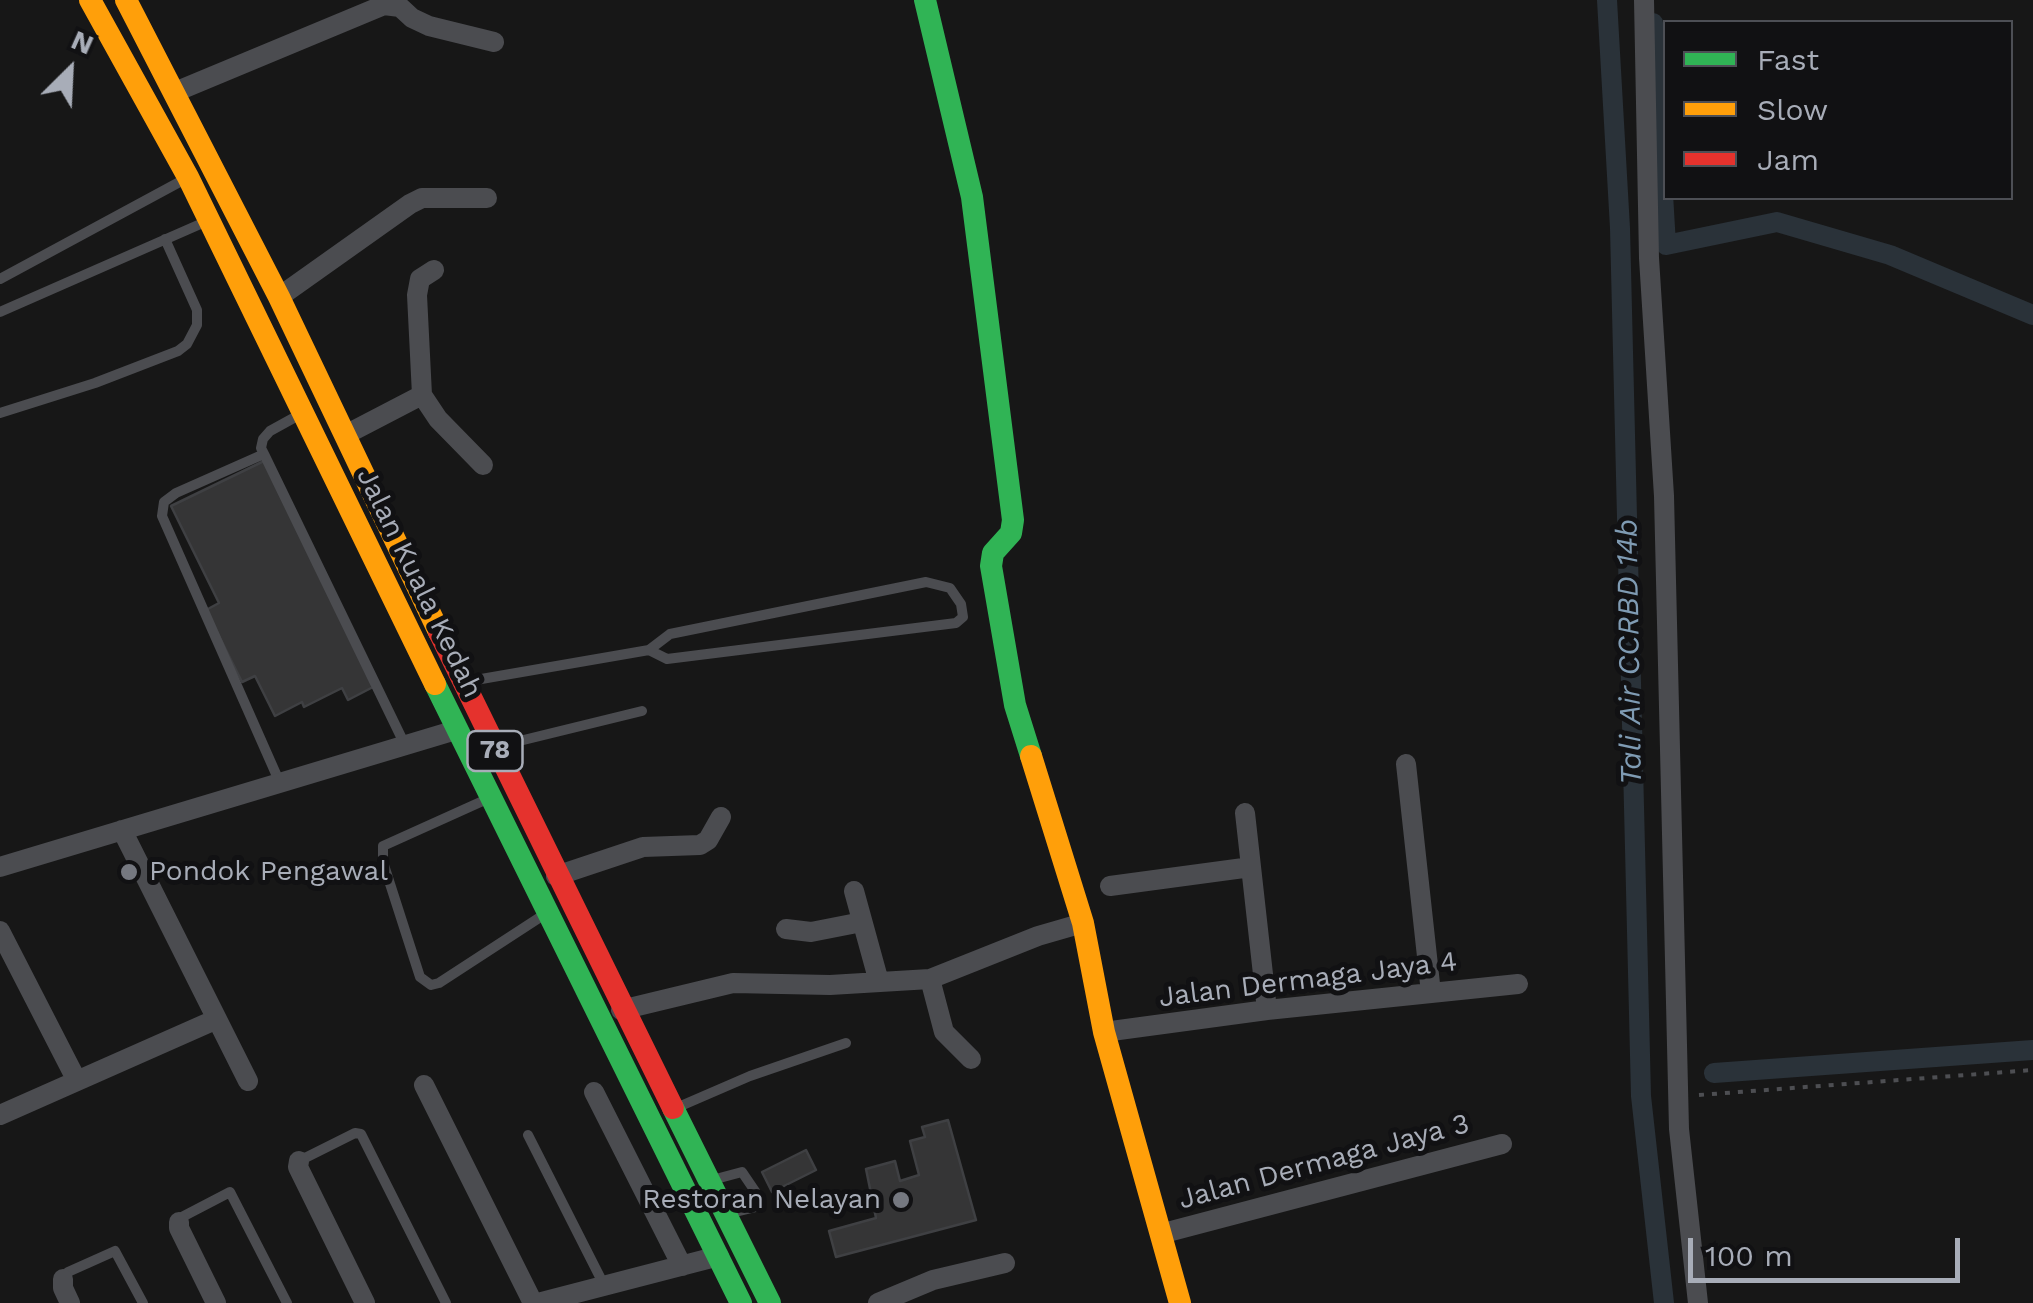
<!DOCTYPE html>
<style>
body{margin:0}
#map{position:relative;width:2033px;height:1303px;overflow:hidden;background:#171717;font-family:"Work Sans",sans-serif}
canvas{display:block}
.legend{position:absolute;left:1663px;top:20px;width:350px;height:180px;box-sizing:border-box;background:#111113;border:2px solid #4d4f55;margin:0;padding:12px 18px;list-style:none;font-size:30px;color:#a8adb8}
.legend li{display:flex;align-items:center;gap:20px;height:50px}
.legend b{width:50px;border:2px solid #4d4f55}
.north{position:absolute;left:20px;top:20px;width:100px;height:100px;-webkit-text-stroke:8px #111113;paint-order:stroke;rotate:24deg;font-size:28px;font-weight:700;line-height:40px;text-align:center;color:#a8adb8}
.north::after{content:'';display:block;margin:auto;width:35px;height:45px;background:#a8adb8;clip-path:polygon(50% 0,100% 100%,50% 72%,0 100%)}
.scale{position:absolute;left:1688px;top:1238px;width:272px;height:45px;box-sizing:border-box;border:5px solid #a8adb8;border-top:0;padding-left:12px;font-size:30px;line-height:35px;white-space:nowrap;color:#a8adb8;-webkit-text-stroke:8px #111113;paint-order:stroke}
</style>
<div id="map">
<canvas width="2033" height="1303"></canvas>
<ul class="legend">
<li><b style="height:12px;background:#30b455"></b>Fast</li>
<li><b style="height:12px;background:#ff9f0a"></b>Slow</li>
<li><b style="height:12px;background:#e5322d"></b>Jam</li>
</ul>
<div class="north">N</div>
<div class="scale">100 m</div>
</div>
<script>
const ctx = document.querySelector('canvas').getContext('2d');
ctx.lineJoin = 'round';
const toPath = rows => new Path2D(rows.map(r => 'M' + r).join(''));
function trace(path, color, width, dash) { ctx.strokeStyle = color; ctx.lineWidth = width; ctx.lineCap = dash ? 'butt' : 'round'; ctx.setLineDash(dash || []); ctx.stroke(path); }
function paint(path, color) { ctx.fillStyle = color; ctx.fill(path, 'evenodd'); }
function write(font, color, halo, rows, align = 'center') {
  ctx.font = font + ' "Work Sans",sans-serif'; ctx.lineWidth = 10; ctx.setLineDash([]); ctx.textBaseline = 'middle'; ctx.strokeStyle = halo; ctx.fillStyle = color; for (const [text, x, y, turn = 0] of rows) {
    ctx.save(); ctx.translate(x, y); ctx.rotate((+turn || 0) * Math.PI / 180); ctx.textAlign = isNaN(turn) ? turn : align; if (halo) ctx.strokeText(text, 0, 0); ctx.fillText(text, 0, 0); ctx.restore();
  }
}
trace(toPath([
 [1607,0,1620,228,1641,1096,1664,1303],
 [1653,23,1666,245,1777,222,1890,255,2033,315],
 [1714,1073,2033,1050]
]), '#2a3239', 20);
const building = toPath([
 [264,461,375,686,348,700,342,688,304,707,302,702,275,716,255,676,242,682,206,610,219,603,171,506,264,461],
 [132,864,137,877,127,880,121,867,132,864],
 [948,1120,976,1220,836,1257,829,1231,876,1218,866,1169,895,1161,900,1181,919,1175,910,1141,925,1137,922,1127,948,1120],
 [806,1150,816,1170,772,1192,762,1172,806,1150]
]);
paint(building, '#353536');
trace(building, '#3f4043', 2.5);
trace(toPath([
 [1699,1095,2033,1070]
]), '#4d4e52', 4, [5, 8]);
trace(toPath([
 [0,279,187,178],
 [0,312,205,222],
 [0,413,95,383,178,351,187,344,197,325,197,310,165,239],
 [264,454,261,448,263,439,270,431,299,415],
 [464,682,649,650,670,634,926,582,950,588,961,604,963,617,956,623,667,659,649,650],
 [499,746,642,711],
 [280,783,162,516,164,502,176,493,264,454,405,745],
 [485,800,383,846,383,862,420,977,431,985,439,983,545,914],
 [676,1108,750,1076,846,1043],
 [528,1135,604,1285],
 [299,1161,355,1133,361,1134,446,1303],
 [712,1180,742,1172,759,1197,756,1207,727,1214],
 [179,1222,182,1217,230,1192,287,1303],
 [63,1279,68,1272,115,1251,143,1303]
]), '#4b4c50', 10);
trace(toPath([
 [1644,0,1649,258,1664,496,1679,1129,1698,1303],
 [175,92,384,5,400,7,412,18,429,26,494,42],
 [279,297,410,204,422,198,487,198],
 [422,395,417,295,420,279,434,270],
 [347,434,422,395,438,419,483,465],
 [1406,764,1431,993],
 [1245,813,1267,1010],
 [122,830,248,1081],
 [0,867,456,730],
 [556,876,643,847,700,845,708,840,721,817],
 [1110,886,1251,867],
 [854,891,879,982],
 [786,929,811,932,862,922],
 [0,931,77,1081],
 [930,979,944,1032,971,1059],
 [621,1010,733,983,830,985,930,979,1038,936,1083,923],
 [1104,1032,1267,1010,1518,984],
 [424,1085,533,1303],
 [594,1092,682,1266],
 [0,1115,217,1019],
 [299,1161,298,1167,365,1303],
 [179,1222,179,1228,216,1303],
 [1160,1234,1502,1144],
 [63,1279,63,1288,70,1303],
 [538,1303,719,1256],
 [878,1303,933,1280,1005,1263]
]), '#4b4c50', 20);
trace(toPath([
 [925,0,972,197,1013,520,1011,533,993,553,991,566,1015,705,1031,756],
 [435,684,741,1303],
 [673,1108,770,1303]
]), '#30b455', 22);
trace(toPath([
 [90,0,188,177,435,684],
 [126,0,279,297,439,632],
 [1031,756,1083,923,1104,1032,1180,1303]
]), '#ff9f0a', 22);
trace(toPath([
 [439,632,673,1108]
]), '#e5322d', 22);
for (const [x, y, r, color] of [
 [129,872,10,"#757880"],
 [901,1200,10,"#757880"]
]) { const dot = new Path2D(); dot.arc(x, y, r, 0, 2 * Math.PI); ctx.fillStyle = color; ctx.fill(dot); trace(dot, '#111113', 4); }
for (const [x, y, w] of [
 [495,751,55]
]) { const box = new Path2D(); box.roundRect(x - w / 2, y - 20, w, 40, 8); ctx.fillStyle = '#111113'; ctx.fill(box); trace(box, '#a8adb8', 2.5); }
write('bold 25px', '#a8adb8', null, [
 ["78",495,751]
]);
write('28px', '#a8adb8', '#111113', [
 ["Jalan Kuala Kedah",419,583,64],
 ["Jalan Dermaga Jaya 4",1308,980,-7],
 ["Jalan Dermaga Jaya 3",1324,1162,-15]
]);
write('28px', '#a8adb8', '#111113', [
 ["Pondok Pengawal",149,872],
 ["Restoran Nelayan",881,1200,"right"]
], 'left');
write('italic 30px', '#7f9bb3', '#111113', [
 ["Tali Air CCRBD 14b",1630,652,-91]
]);
</script>
